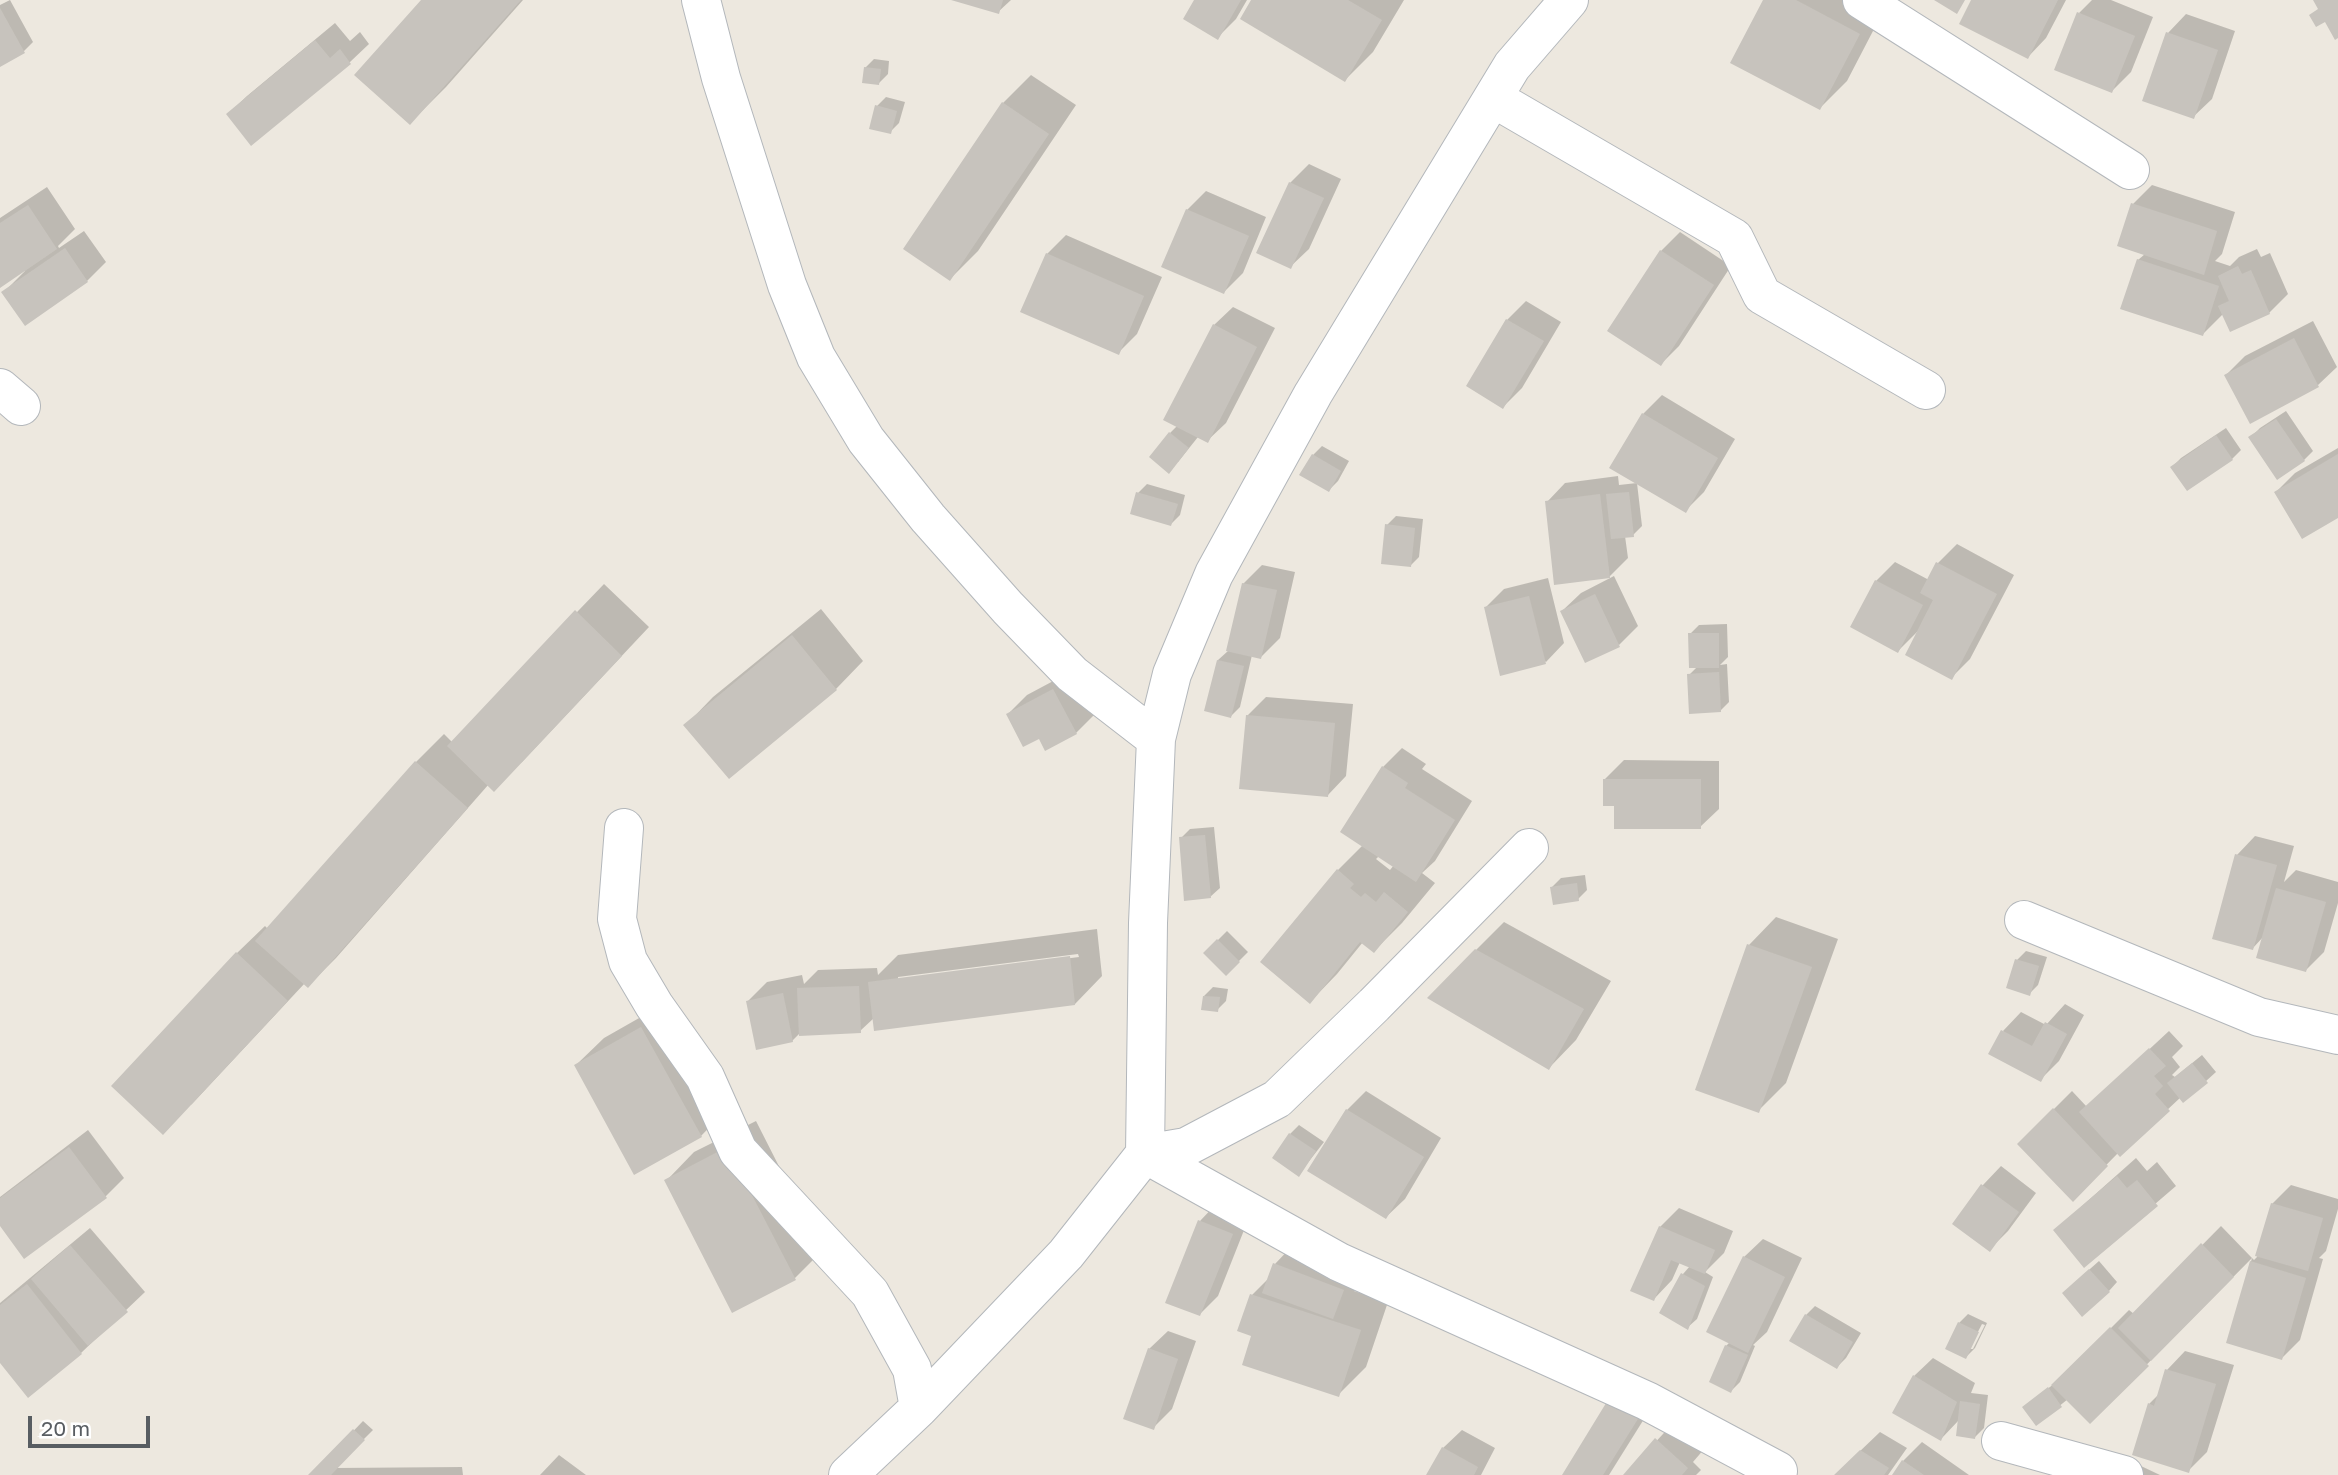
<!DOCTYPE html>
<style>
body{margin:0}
#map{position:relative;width:2338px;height:1475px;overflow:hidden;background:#ede8df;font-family:"Golos Text",sans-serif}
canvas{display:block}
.scale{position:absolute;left:28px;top:1416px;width:122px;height:32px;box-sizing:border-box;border:4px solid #585d62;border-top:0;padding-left:9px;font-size:21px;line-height:24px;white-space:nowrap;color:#585d62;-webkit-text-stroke:5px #fff;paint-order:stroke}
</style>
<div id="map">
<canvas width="2338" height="1475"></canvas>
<div class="scale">20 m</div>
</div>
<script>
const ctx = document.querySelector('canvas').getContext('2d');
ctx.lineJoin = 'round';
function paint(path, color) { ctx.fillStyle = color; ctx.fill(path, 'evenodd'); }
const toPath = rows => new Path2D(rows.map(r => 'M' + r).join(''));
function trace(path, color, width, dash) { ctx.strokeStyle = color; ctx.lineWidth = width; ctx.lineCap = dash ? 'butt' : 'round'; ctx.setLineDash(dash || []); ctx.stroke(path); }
paint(toPath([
 [10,0,33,42,24,51,0,65,0,5],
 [423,0,523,0,446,87,410,123],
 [955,0,1011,0,998,12],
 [1196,0,1247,0,1236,19,1218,37],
 [1253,0,1404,0,1373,52,1345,80],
 [1765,0,1875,0,1886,6,1847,81,1820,108],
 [1973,0,2066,0,2046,38,2028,57],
 [2092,0,2111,0,2153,17,2131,72,2112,91,2079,13],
 [2186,14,2235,31,2212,99,2193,117,2168,33],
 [335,23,350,41,360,32,369,44,350,62,252,144,228,114,247,96],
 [874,59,889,61,888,74,879,83,865,68],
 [1031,75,1076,105,978,251,950,279,905,248,1003,103],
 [886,97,905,102,899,123,890,132,877,106],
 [1309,164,1341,179,1309,249,1290,267,1290,183],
 [2152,185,2235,212,2222,254,2215,261,2230,266,2239,257,2257,249,2261,257,2270,253,2288,294,2269,313,2223,314,2203,334,2138,260,2145,254,2133,204],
 [47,187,75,229,58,246,59,248,84,231,106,262,87,281,4,292,25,271,24,270,0,285,0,218],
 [1206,191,1266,217,1243,273,1224,292,1187,210],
 [1680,232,1731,266,1679,346,1661,364,1661,251],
 [1066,235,1162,277,1137,334,1118,353,1022,311,1047,254],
 [1526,301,1561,322,1522,388,1503,407,1507,320],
 [1233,307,1275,328,1226,423,1207,441,1198,437,1178,462,1170,433,1177,426,1214,325],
 [2313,321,2337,367,2318,385,2226,375,2245,356],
 [1662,395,1735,439,1704,492,1685,511,1643,414],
 [2286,411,2313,451,2304,460,2277,478,2251,437,2260,428],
 [2226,428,2241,450,2232,459,2187,489,2172,467,2181,458],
 [1322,446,1349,461,1338,481,1329,490,1313,455],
 [2338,448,2338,516,2276,492,2295,473],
 [1618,476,1619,485,1637,483,1642,526,1633,535,1625,536,1628,558,1609,577,1547,502,1565,483],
 [1147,484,1185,495,1180,515,1171,524,1138,493],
 [1396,516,1423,519,1419,557,1410,566,1387,525],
 [1957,544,2014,575,1970,659,1951,678,1919,630,1898,651,1876,581,1895,562,1929,580,1938,563],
 [1262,565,1295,572,1280,638,1261,657,1252,655,1240,707,1231,716,1218,660,1228,651,1243,584],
 [1614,576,1638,626,1619,645,1562,611,1581,593],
 [1548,578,1564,643,1546,662,1485,608,1504,589],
 [604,584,649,627,522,762,489,784,336,958,308,986,305,983,191,1105,237,953,265,926,268,929,416,762,444,734,452,742],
 [821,609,863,661,836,689,686,725,713,697],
 [1727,624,1728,657,1720,665,1727,664,1729,702,1720,711,1689,675,1698,666,1690,634,1699,625],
 [1072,671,1095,714,1076,733,1040,736,1008,714,1027,695],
 [1266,697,1353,704,1346,776,1328,795,1247,716],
 [1402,748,1426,764,1422,769,1472,801,1435,861,1422,873,1435,883,1402,923,1374,951,1363,942,1337,974,1310,1002,1338,870,1363,845,1383,767],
 [1379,856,1394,865,1390,870,1376,859],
 [1624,760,1719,761,1719,809,1700,827,1605,779],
 [1214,827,1220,888,1210,897,1181,838,1190,829],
 [2255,836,2294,846,2284,882,2296,870,2338,882,2338,903,2324,952,2306,970,2264,936,2253,948,2237,855],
 [1585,875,1587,890,1578,899,1552,887,1561,878],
 [1776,917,1838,939,1786,1083,1758,1111,1749,945],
 [1504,922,1611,981,1576,1040,1549,1068,1476,950],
 [1097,929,1102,976,1075,1004,874,1018,860,1031,799,1034,792,1041,748,1001,767,982,802,975,804,984,818,970,877,968,878,975,898,955],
 [1078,954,1079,957,898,980,898,977],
 [1227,931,1248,952,1226,974,1205,953],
 [2026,951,2047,957,2038,985,2029,994,2017,960],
 [1213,987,1228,989,1226,1001,1217,1010,1204,996],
 [669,1001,728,1108,701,1136,576,1065,604,1038],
 [2065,1004,2084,1015,2059,1061,2040,1080,2003,1031,2021,1012,2046,1025],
 [2169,1031,2183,1046,2172,1057,2180,1067,2172,1075,2175,1077,2202,1055,2216,1072,2184,1101,2181,1097,2120,1154,2118,1153,2073,1199,2019,1144,2072,1091,2087,1107],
 [1366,1091,1441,1138,1405,1199,1386,1217,1347,1110],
 [756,1121,822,1251,794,1279,667,1180,694,1152],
 [1299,1125,1324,1142,1299,1174,1290,1134],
 [88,1130,124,1178,105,1197,0,1223,0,1197],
 [2136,1158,2147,1171,2157,1162,2176,1186,2084,1265,2055,1230],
 [2001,1166,2036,1193,2008,1231,1990,1249,1954,1224,1983,1185],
 [2291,1185,2338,1199,2338,1209,2326,1251,2319,1258,2323,1259,2300,1340,2281,1359,2228,1342,2252,1258,2254,1260,2257,1257,2272,1204],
 [1218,1202,1250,1215,1218,1296,1200,1314,1200,1221],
 [1679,1208,1733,1231,1724,1253,1705,1272,1713,1277,1697,1319,1688,1327,1661,1312,1683,1274,1690,1266,1680,1262,1672,1280,1654,1299,1660,1227],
 [2221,1226,2252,1258,2090,1422,2068,1399,2037,1424,2024,1407,2059,1380,2129,1310,2134,1314],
 [90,1228,145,1292,81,1353,0,1361,0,1303],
 [1763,1239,1802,1258,1767,1332,1753,1345,1755,1346,1740,1382,1731,1391,1726,1346,1730,1342,1744,1257],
 [1293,1245,1361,1271,1354,1291,1388,1302,1366,1367,1338,1395,1254,1335,1252,1295,1270,1277,1275,1264],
 [2099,1261,2117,1282,2109,1291,2073,1284],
 [1815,1306,1861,1333,1846,1358,1837,1367,1806,1315],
 [1968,1314,1987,1323,1975,1348,1966,1357,1959,1323],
 [1982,1324,1985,1325,1973,1349,1969,1349],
 [1168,1331,1196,1341,1172,1409,1153,1428,1149,1349],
 [2185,1351,2234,1365,2207,1452,2188,1471,2149,1404,2159,1394,2167,1370],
 [1933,1358,1975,1383,1971,1393,1988,1395,1984,1428,1975,1437,1959,1420,1941,1439,1914,1376],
 [1659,1395,1609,1475,1564,1475],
 [363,1421,373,1430,335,1468,462,1467,463,1475,311,1475],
 [1675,1421,1705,1448,1693,1462,1701,1470,1696,1475,1625,1475],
 [1462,1430,1495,1448,1481,1475,1428,1475,1443,1448],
 [1880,1432,1907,1448,1888,1475,1835,1475],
 [1922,1442,1969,1475,1894,1475,1903,1461],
 [559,1455,586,1475,540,1475],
 [2141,1466,2160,1475,2132,1475]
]), '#0003');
paint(toPath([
 [421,0,521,0,410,125,354,75],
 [951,0,1003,0,999,14],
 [1194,0,1241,0,1218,40,1183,19],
 [1251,0,1348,0,1382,20,1345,82,1240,19],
 [1763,0,1796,0,1860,34,1820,110,1730,63],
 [1934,0,1965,0,1957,14],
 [1971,0,2058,0,2028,59,1959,24],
 [2313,0,2338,0,2338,38,2335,40,2325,22,2316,27,2309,15,2318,9],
 [0,8,25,53,0,67],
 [2077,12,2135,36,2112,93,2054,70],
 [2166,32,2218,50,2194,119,2142,101],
 [315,40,330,58,340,49,351,64,251,146,226,114],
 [864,67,881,69,879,85,862,83],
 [1002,102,1049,134,950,281,903,249],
 [875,105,897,111,891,134,869,129],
 [1289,182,1324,198,1291,269,1256,253],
 [2131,203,2217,231,2204,275,2117,246],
 [28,205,57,249,0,288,0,223],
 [1186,209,1249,236,1224,294,1161,267],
 [65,248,88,282,25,326,1,292],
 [1660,250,1714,285,1661,366,1607,331],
 [1046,253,1144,296,1119,355,1020,312],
 [2137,259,2219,286,2203,336,2120,309],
 [2238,266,2242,274,2251,270,2270,314,2230,332,2218,306,2229,301,2218,276],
 [1506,319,1544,341,1503,409,1466,386],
 [1213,324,1257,347,1208,443,1163,420],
 [2294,338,2319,387,2250,424,2224,375],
 [1642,413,1718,458,1686,513,1609,468],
 [2276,419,2305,461,2277,480,2248,437],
 [1169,432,1189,448,1169,474,1149,457],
 [2216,435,2233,460,2187,491,2170,467],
 [1312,454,1341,471,1329,492,1299,475],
 [2338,454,2338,518,2302,539,2274,492],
 [1136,492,1178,504,1171,526,1130,514],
 [1629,492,1634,537,1611,539,1606,494],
 [1600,494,1610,578,1554,585,1545,501],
 [1385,524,1415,528,1411,567,1381,564],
 [1936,562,1997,594,1952,680,1905,655,1933,600,1920,593],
 [1875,580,1923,605,1898,653,1850,627],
 [1242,583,1277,590,1261,659,1226,651],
 [1595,594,1620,647,1585,663,1560,611],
 [1529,596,1546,664,1500,676,1484,607],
 [575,610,622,656,494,792,447,746],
 [1688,633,1719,633,1719,668,1689,668],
 [792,635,837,690,729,779,683,725],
 [1217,660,1244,666,1231,718,1204,711],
 [1719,672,1721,712,1689,714,1687,674],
 [1053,689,1077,734,1045,751,1039,739,1023,747,1006,714],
 [1246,715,1335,723,1328,797,1239,789],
 [415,761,468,808,308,988,255,941],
 [1382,766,1408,783,1405,788,1455,820,1416,882,1340,832],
 [1603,779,1701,779,1701,829,1614,829,1614,806,1603,806],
 [1205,835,1211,898,1184,901,1179,837],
 [2235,854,2277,865,2253,950,2212,939],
 [1337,869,1354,884,1350,888,1361,897,1365,893,1376,902,1384,892,1408,912,1374,953,1360,942,1310,1004,1260,962],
 [1577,883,1579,901,1553,905,1550,887],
 [2276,888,2326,902,2306,972,2256,958],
 [1217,939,1240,962,1226,976,1203,953],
 [1747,944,1812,967,1759,1113,1695,1090],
 [1475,949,1584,1009,1549,1070,1427,998],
 [236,952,288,1001,163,1135,111,1086],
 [1070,956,1075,1005,874,1031,868,982],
 [2015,959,2039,966,2030,996,2006,988],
 [859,986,861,1033,799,1036,797,988],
 [783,993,793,1042,756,1050,746,1001],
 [1203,996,1220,997,1218,1012,1201,1010],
 [2045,1022,2067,1034,2041,1082,1988,1054,2001,1030,2032,1046],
 [641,1027,702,1137,634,1175,574,1065],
 [2149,1048,2166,1066,2154,1076,2163,1086,2155,1094,2170,1111,2120,1157,2079,1112],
 [2192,1063,2208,1083,2183,1103,2167,1083],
 [2053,1108,2108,1166,2073,1202,2017,1144],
 [1346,1109,1424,1157,1386,1219,1307,1171],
 [1289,1133,1316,1151,1299,1177,1272,1158],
 [69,1147,107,1198,24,1259,0,1226,0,1198],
 [727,1147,796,1280,732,1313,664,1180],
 [2117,1176,2127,1188,2137,1180,2158,1206,2084,1268,2053,1230],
 [1981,1184,2019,1212,1990,1252,1952,1224],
 [2271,1203,2323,1218,2308,1271,2255,1256],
 [1198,1220,1233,1234,1200,1316,1165,1303],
 [1659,1226,1715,1250,1705,1274,1671,1260,1654,1301,1630,1291],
 [2201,1243,2234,1277,2151,1361,2118,1328],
 [70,1245,128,1312,88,1346,31,1279],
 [1743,1256,1785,1277,1748,1353,1706,1332],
 [2250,1261,2306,1278,2282,1360,2226,1343],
 [1273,1263,1344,1290,1333,1319,1262,1293],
 [2089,1269,2110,1292,2082,1317,2062,1293],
 [1681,1273,1705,1286,1688,1330,1659,1313],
 [27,1284,82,1354,28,1398,0,1363,0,1305],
 [1250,1294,1361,1330,1339,1397,1242,1365,1251,1336,1237,1331],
 [1805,1314,1853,1342,1837,1369,1789,1341],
 [1958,1322,1979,1332,1966,1359,1945,1349],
 [2110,1327,2149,1366,2090,1424,2051,1385],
 [1725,1345,1748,1355,1731,1393,1709,1382],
 [1148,1348,1178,1359,1154,1430,1123,1419],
 [2165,1369,2216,1384,2189,1473,2132,1455,2148,1403,2154,1406],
 [1913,1375,1957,1402,1941,1441,1892,1413],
 [2048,1387,2062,1407,2036,1426,2022,1407],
 [1611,1395,1641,1414,1603,1475,1562,1475],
 [1960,1401,1980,1404,1975,1439,1956,1436],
 [353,1429,365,1440,331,1475,308,1475],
 [1655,1438,1688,1468,1682,1475,1623,1475],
 [1442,1447,1478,1467,1474,1475,1426,1475],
 [1860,1450,1889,1468,1884,1475,1834,1475],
 [1902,1460,1924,1475,1892,1475]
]), '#c7c3bd');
const minor = toPath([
 [701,0,721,78,787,285,816,357,866,440,928,518,1008,608,1072,674,1156,739],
 [1862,0,2130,170],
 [1493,98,1734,238,1762,295,1926,390],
 [0,388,21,406],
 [624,828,617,919,628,961,654,1005,705,1077,738,1151,870,1293,912,1369,919,1408],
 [2024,920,2259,1017,2338,1035],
 [1145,1154,1339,1262,1647,1401,1778,1471],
 [1145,1154,1186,1147,1277,1099,1374,1005,1529,848],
 [2001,1441,2124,1475],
 [848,1475,919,1408,1066,1254,1145,1154,1148,923,1156,739,1172,674,1214,574,1313,394,1512,66,1569,0]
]);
trace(minor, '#b3b7bb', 40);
trace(minor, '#fff', 38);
</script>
